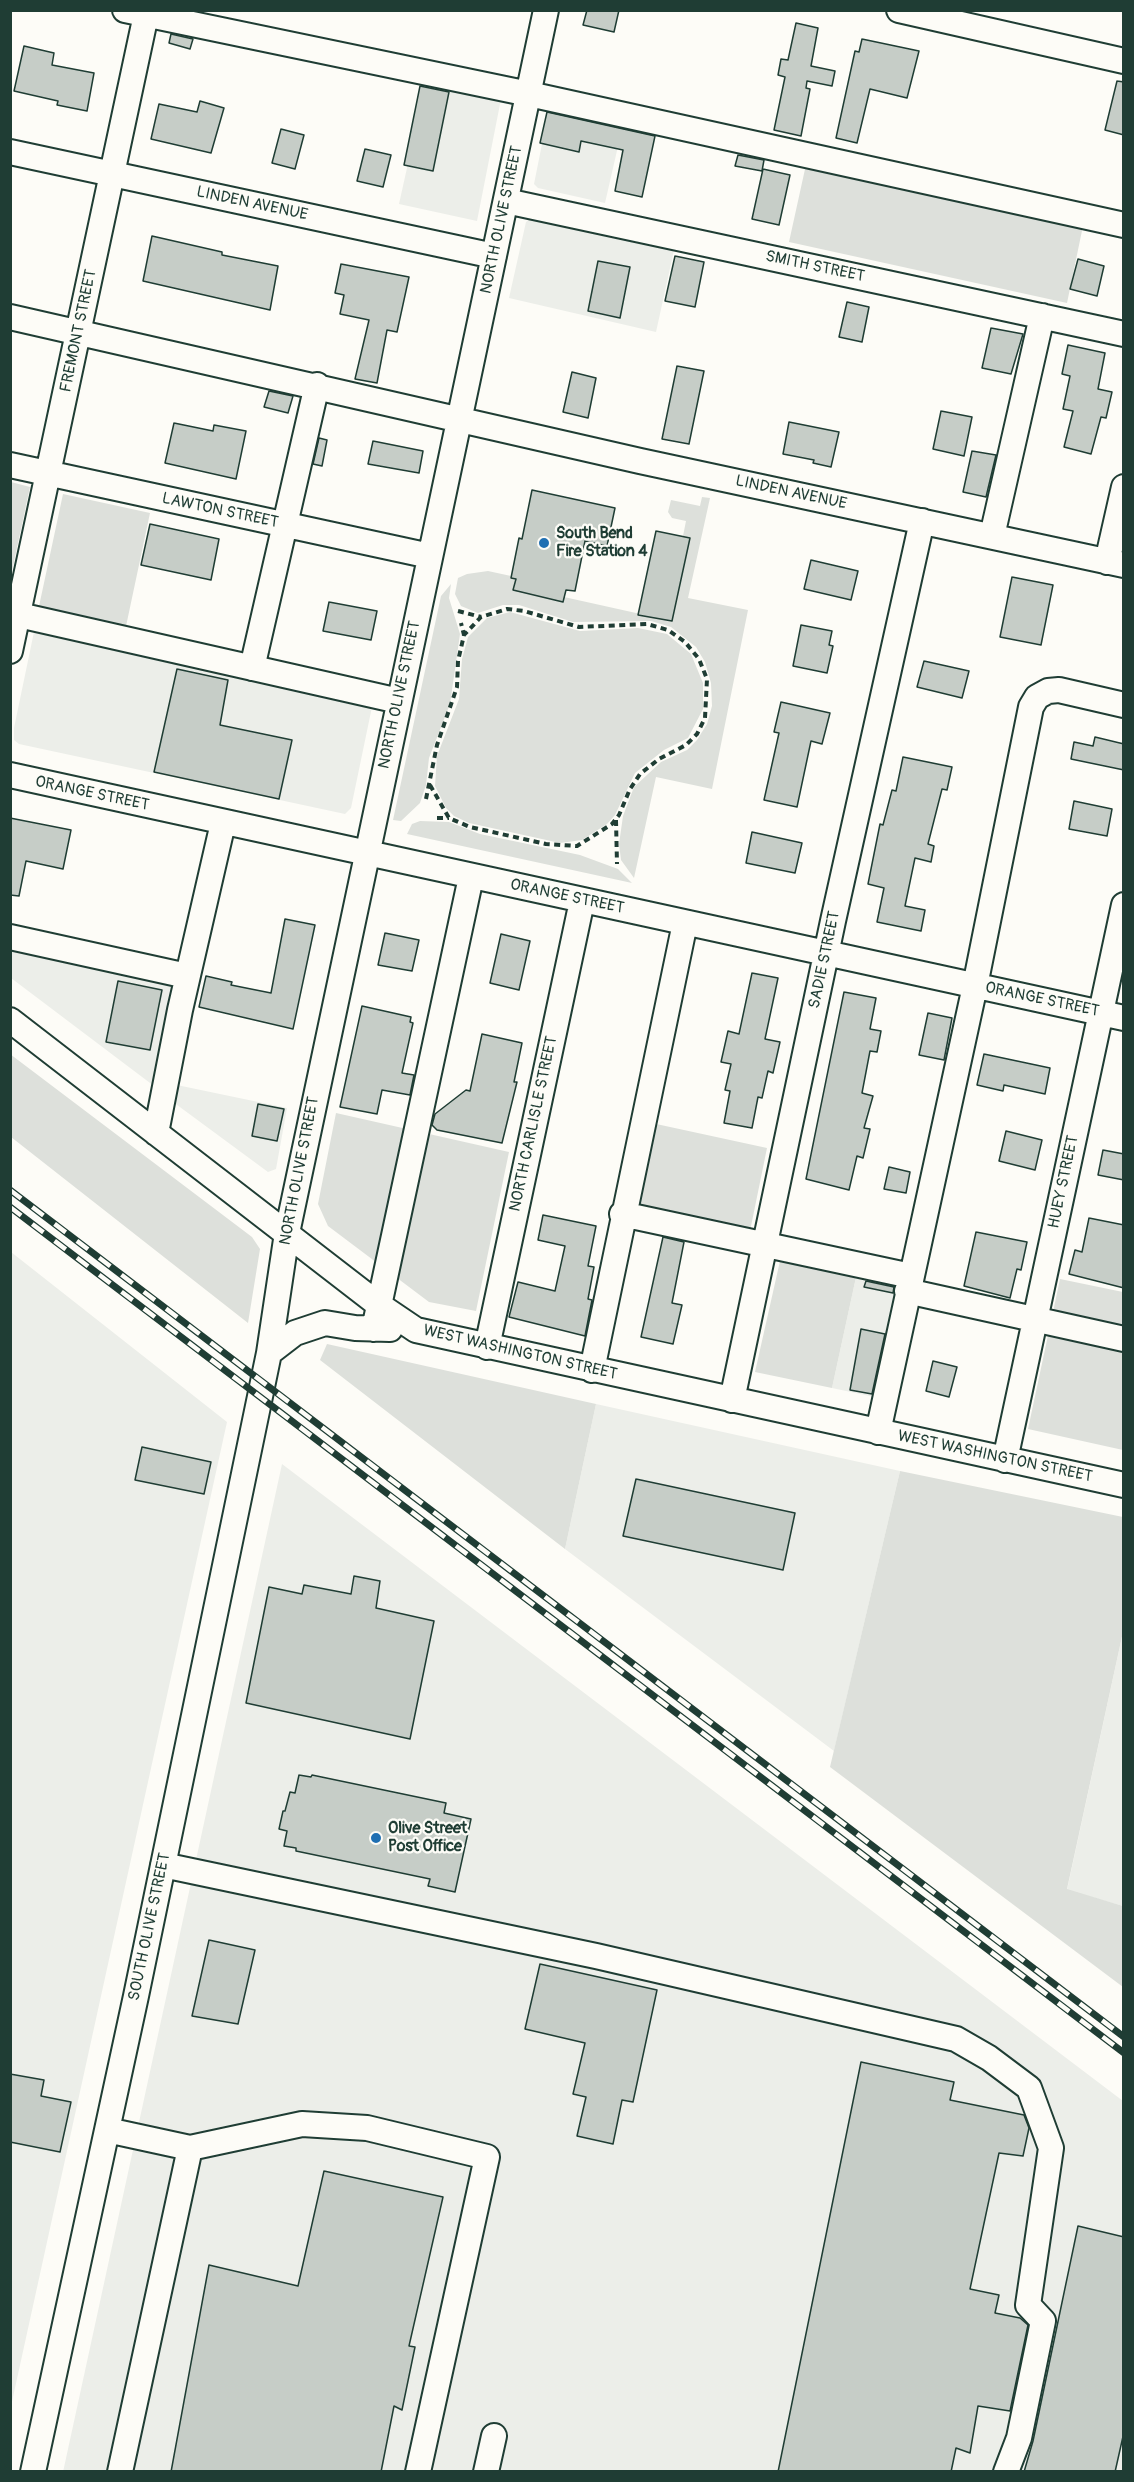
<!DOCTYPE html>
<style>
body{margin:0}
#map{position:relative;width:1134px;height:2482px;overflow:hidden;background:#fdfcf7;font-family:Pangolin,sans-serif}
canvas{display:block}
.frame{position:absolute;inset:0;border:12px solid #1f3d34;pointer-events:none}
</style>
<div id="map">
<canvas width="1134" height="2482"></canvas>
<div class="frame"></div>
</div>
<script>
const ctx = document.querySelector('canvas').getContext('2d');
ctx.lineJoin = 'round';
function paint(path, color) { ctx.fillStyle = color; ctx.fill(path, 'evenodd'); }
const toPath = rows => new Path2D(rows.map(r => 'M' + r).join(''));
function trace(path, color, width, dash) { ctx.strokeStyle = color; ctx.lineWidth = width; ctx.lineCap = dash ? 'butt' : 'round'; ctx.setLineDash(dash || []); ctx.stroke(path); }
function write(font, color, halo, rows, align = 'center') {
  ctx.font = font + ' Pangolin,sans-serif'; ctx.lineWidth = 4.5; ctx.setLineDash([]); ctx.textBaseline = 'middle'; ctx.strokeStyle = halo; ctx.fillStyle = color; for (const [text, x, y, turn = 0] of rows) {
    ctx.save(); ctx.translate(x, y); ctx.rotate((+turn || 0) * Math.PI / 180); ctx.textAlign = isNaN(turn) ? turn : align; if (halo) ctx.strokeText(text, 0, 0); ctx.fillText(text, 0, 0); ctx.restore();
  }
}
paint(toPath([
 [427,78,502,94,477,221,399,204],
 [550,104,624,120,605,203,538,188,534,184],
 [531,218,674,250,656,332,509,298,526,222],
 [35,627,373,702,351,808,345,814,19,744,14,740,14,728],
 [10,943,180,980,158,1089,11,978],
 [172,1084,287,1108,276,1169,268,1172,169,1099],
 [11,1252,227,1422,11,2406],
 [858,1268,905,1278,879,1398,832,1388],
 [596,1404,900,1471,834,1751,565,1549],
 [282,1464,1123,2101,1123,2471,63,2472],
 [1123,1632,1123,1906,1067,1890]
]), '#eceee9');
paint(toPath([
 [807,160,1084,221,1067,303,789,242],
 [11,482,30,487,11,576,10,482],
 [63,494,150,513,125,631,38,611],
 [702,497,710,498,688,598,748,610,712,789,656,777,634,878,621,860,619,844,623,816,634,787,661,762,687,750,697,740,707,724,712,706,711,683,705,662,696,647,671,627,651,621,573,622,519,605,503,605,478,613,461,606,455,594,458,578,467,574,488,571,511,576,516,579,514,590,563,601,564,597,672,621,690,538,683,536,686,521,672,518,668,512,671,500,700,506],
 [451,584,449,598,460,634,450,704,429,758,426,785,420,803,401,821,393,820,441,596],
 [510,612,580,631,638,628,667,634,691,654,703,683,703,709,688,738,664,750,635,773,615,815,607,824,582,840,560,843,469,823,454,816,446,808,435,786,437,756,459,699,462,659,468,637,487,618],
 [420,821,449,822,480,834,580,855,618,869,632,883,407,834,412,824],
 [10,1054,252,1237,260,1249,248,1323,11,1137],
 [336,1113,509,1152,476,1311,429,1302,328,1226,318,1204],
 [647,1122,767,1148,749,1236,629,1209],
 [782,1252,858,1268,832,1388,755,1372],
 [1060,1279,1123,1292,1123,1450,1028,1429],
 [327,1344,596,1404,565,1549,320,1360],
 [900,1471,1123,1517,1123,1632,1067,1889,1123,1906,1123,1987,830,1767]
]), '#dde0db');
const building = toPath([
 [587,10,619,10,614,32,583,25,587,10],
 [796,23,818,28,811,66,835,71,832,86,807,81,806,88,810,89,801,136,774,130,785,77,778,75,781,59,788,60,796,23],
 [171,34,193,39,190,49,169,43,171,34],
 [862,39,919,51,907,98,870,89,857,143,836,138,855,51,859,52,862,39],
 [24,46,54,53,52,65,94,73,87,111,57,105,58,101,14,91,24,46],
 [1117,81,1124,82,1124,135,1105,130,1117,81],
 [420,86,449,92,433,171,404,165,420,86],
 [200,101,224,108,211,153,151,139,159,104,197,112,200,101],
 [547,112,655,136,642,197,615,191,623,150,581,141,579,152,540,143,547,112],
 [281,129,304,135,295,169,272,163,281,129],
 [365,149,391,155,383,187,357,181,365,149],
 [738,155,764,160,762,171,735,166,738,155],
 [763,169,790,175,779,225,752,219,763,169],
 [152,236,222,252,222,255,278,266,270,310,143,281,152,236],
 [675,256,704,262,695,307,665,301,675,256],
 [1078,259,1104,266,1097,296,1070,289,1078,259],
 [598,261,630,267,620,318,588,311,598,261],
 [341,264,409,277,397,332,387,330,377,383,355,379,369,320,340,314,344,295,335,293,341,264],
 [847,302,869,307,862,342,839,337,847,302],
 [991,328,1023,334,1011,374,982,368,991,328],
 [1068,345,1105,353,1098,389,1112,392,1106,418,1101,417,1091,454,1064,447,1073,411,1063,409,1070,376,1062,374,1068,345],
 [677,366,704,371,689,444,662,439,677,366],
 [572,372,596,378,588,418,563,412,572,372],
 [269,391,293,396,288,413,264,407,269,391],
 [941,411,972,417,964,456,933,449,941,411],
 [789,422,839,432,831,467,813,463,814,460,783,454,789,422],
 [174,423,213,431,214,425,246,431,236,479,165,463,174,423],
 [319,438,327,440,322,466,313,464,319,438],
 [373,441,423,451,419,473,368,464,373,441],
 [972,451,996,455,986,497,963,492,972,451],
 [532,490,615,508,607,546,585,541,575,591,566,590,563,602,513,590,516,579,511,578,519,538,522,539,532,490],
 [150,524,219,539,211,580,141,565,150,524],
 [656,531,690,538,672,621,638,615,656,531],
 [811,560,858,571,851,600,804,589,811,560],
 [1012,577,1053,585,1041,645,1000,637,1012,577],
 [329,602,377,611,371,640,323,631,329,602],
 [801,625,832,631,829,645,833,646,827,673,793,666,801,625],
 [924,661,969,671,962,698,917,687,924,661],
 [177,669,228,680,220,725,292,740,279,799,154,772,177,669],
 [781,702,830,713,822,744,811,741,797,807,764,800,779,733,774,732,781,702],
 [1095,737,1124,744,1124,770,1071,759,1074,742,1093,746,1095,737],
 [903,757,952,767,947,790,942,789,928,844,934,846,931,862,915,858,905,906,925,910,921,931,877,922,884,888,868,884,880,824,883,825,892,790,896,791,903,757],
 [1074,801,1112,809,1107,836,1069,829,1074,801],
 [10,818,71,830,63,869,26,861,19,896,10,895,10,818],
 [752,832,802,843,795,873,746,863,752,832],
 [285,919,315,925,293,1029,199,1007,206,976,232,982,231,985,271,993,285,919],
 [385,933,419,940,412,971,378,965,385,933],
 [501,934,530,941,519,990,490,983,501,934],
 [752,973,778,978,765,1039,780,1042,773,1073,768,1071,762,1098,758,1097,752,1128,724,1123,730,1091,725,1090,731,1064,721,1062,728,1031,739,1034,752,973],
 [118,981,162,990,150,1050,106,1042,118,981],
 [844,992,876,998,870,1029,881,1031,877,1052,870,1051,862,1093,873,1096,864,1128,870,1129,863,1158,857,1156,849,1190,806,1179,844,992],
 [362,1006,411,1017,410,1022,413,1023,402,1073,414,1075,410,1095,382,1090,377,1114,340,1107,362,1006],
 [928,1013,952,1018,944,1060,919,1055,928,1013],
 [482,1034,522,1043,514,1082,517,1082,502,1143,437,1130,432,1125,435,1114,466,1090,470,1091,482,1034],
 [984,1054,1050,1068,1045,1094,1004,1085,1003,1091,977,1085,984,1054],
 [258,1104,284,1109,277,1141,252,1136,258,1104],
 [1006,1131,1042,1140,1035,1170,999,1161,1006,1131],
 [1103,1150,1124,1154,1124,1180,1098,1175,1103,1150],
 [889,1167,910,1172,906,1193,884,1189,889,1167],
 [543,1215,596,1226,588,1266,594,1267,588,1299,592,1300,585,1336,509,1317,518,1282,555,1291,565,1246,538,1240,543,1215],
 [1089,1218,1124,1225,1124,1288,1069,1274,1075,1250,1082,1252,1089,1218],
 [976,1232,1027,1242,1021,1270,1017,1269,1010,1298,964,1286,976,1232],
 [663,1237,684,1242,672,1303,682,1305,673,1344,641,1337,663,1237],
 [866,1281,894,1287,893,1293,864,1287,866,1281],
 [861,1329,885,1334,872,1394,850,1390,861,1329],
 [933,1361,957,1367,949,1397,926,1391,933,1361],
 [142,1447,211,1462,204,1494,135,1480,142,1447],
 [636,1479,795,1513,783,1570,623,1536,636,1479],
 [354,1576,380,1581,376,1608,434,1621,410,1739,246,1703,269,1587,302,1594,304,1585,351,1594,354,1576],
 [299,1775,311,1777,312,1775,446,1803,444,1813,471,1819,455,1892,428,1886,430,1879,296,1851,296,1848,284,1846,287,1831,279,1829,283,1811,285,1811,290,1792,295,1793,299,1775],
 [209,1940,255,1950,238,2024,192,2016,209,1940],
 [540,1964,657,1990,633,2102,622,2100,613,2144,577,2136,586,2097,573,2094,585,2043,525,2029,540,1964],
 [861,2062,954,2082,950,2100,1024,2115,1029,2128,1023,2156,999,2153,970,2289,999,2295,995,2313,1020,2318,1028,2325,1010,2411,978,2406,970,2453,956,2448,951,2472,778,2472,861,2062],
 [10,2074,44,2080,41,2096,71,2102,60,2152,10,2142,10,2074],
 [324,2171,443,2197,409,2346,415,2347,402,2410,394,2406,381,2472,171,2472,209,2265,298,2286,324,2171],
 [1078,2226,1124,2237,1124,2432,1115,2472,1024,2472,1033,2441,1078,2226]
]);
paint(building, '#c6cdc7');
trace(building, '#1f3d34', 1.5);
const minor = toPath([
 [125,10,529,94,1124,225],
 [899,10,1124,61],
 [10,152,494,256],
 [506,201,1124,334],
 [10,317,640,461,1124,565],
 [10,465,430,556],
 [992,536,1042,316],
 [1107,562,1124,487],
 [10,613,399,701],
 [10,651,147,10],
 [252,668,317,385],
 [10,775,1124,1018],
 [10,937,187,976],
 [10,1020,379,1305,416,1330,1124,1485],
 [156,1133,180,1010,223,823],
 [622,1214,911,1276],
 [907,1291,1124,1339],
 [374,1329,471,877],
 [487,1347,582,901],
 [269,1353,295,1333,325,1323,355,1328,390,1329],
 [592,1370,685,923],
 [732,1400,833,921,922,521],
 [878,1432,975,986,1031,707,1037,697,1048,691,1059,690,1124,705],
 [1005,1460,1124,905],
 [163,1865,596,1956,956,2039,989,2058,1029,2088,1051,2148,1028,2305,1043,2321,1019,2438,1006,2472],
 [107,2130,190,2148],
 [33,2472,136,1996,269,1353,287,1233,546,10],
 [120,2472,190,2148,302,2124,367,2128,487,2157,418,2472],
 [486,2472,494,2436]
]);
trace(minor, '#1f3d34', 28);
trace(toPath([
 [458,611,481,617],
 [430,785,449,818,470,827,546,844,577,846,612,824,619,815,630,789,640,774,659,759,686,745,697,734,705,718,707,679,699,659,685,642,668,630,647,624,579,627,524,611,507,609,481,617,464,635],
 [426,799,437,745,457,687,458,661,464,635,461,623],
 [437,818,449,818],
 [616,820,617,864]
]), '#1f3d34', 4, [6, 4.5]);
trace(minor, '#fdfcf7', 24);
const rail = toPath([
 [10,1190,1124,2037],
 [10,1207,1124,2053]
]);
trace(rail, '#1f3d34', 7);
trace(rail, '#fdfcf7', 4.5, [14]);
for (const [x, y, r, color] of [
 [544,543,6,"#1f6fb2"],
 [376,1838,6,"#1f6fb2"]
]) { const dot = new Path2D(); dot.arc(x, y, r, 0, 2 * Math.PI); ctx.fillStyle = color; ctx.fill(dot); trace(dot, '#fdfcf7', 2); }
write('16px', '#1f3d34', '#fdfcf7', [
 ["LINDEN AVENUE",252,204,12],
 ["NORTH OLIVE STREET",502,220,-78],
 ["SMITH STREET",815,267,12],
 ["FREMONT STREET",79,331,-78],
 ["LINDEN AVENUE",791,493,12],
 ["LAWTON STREET",220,511,12],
 ["NORTH OLIVE STREET",400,695,-78],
 ["ORANGE STREET",92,794,12],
 ["ORANGE STREET",567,897,12],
 ["SADIE STREET",825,960,-78],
 ["ORANGE STREET",1042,1000,12],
 ["NORTH CARLISLE STREET",534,1124,-78],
 ["NORTH OLIVE STREET",300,1171,-79],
 ["HUEY STREET",1064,1182,-78],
 ["WEST WASHINGTON STREET",520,1353,13],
 ["WEST WASHINGTON STREET",995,1457,12],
 ["SOUTH OLIVE STREET",150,1927,-78]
]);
write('bold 16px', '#1f3d34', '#fdfcf7', [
 ["South Bend",556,534],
 ["Fire Station 4",556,552],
 ["Olive Street",388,1829],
 ["Post Office",388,1847]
], 'left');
</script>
